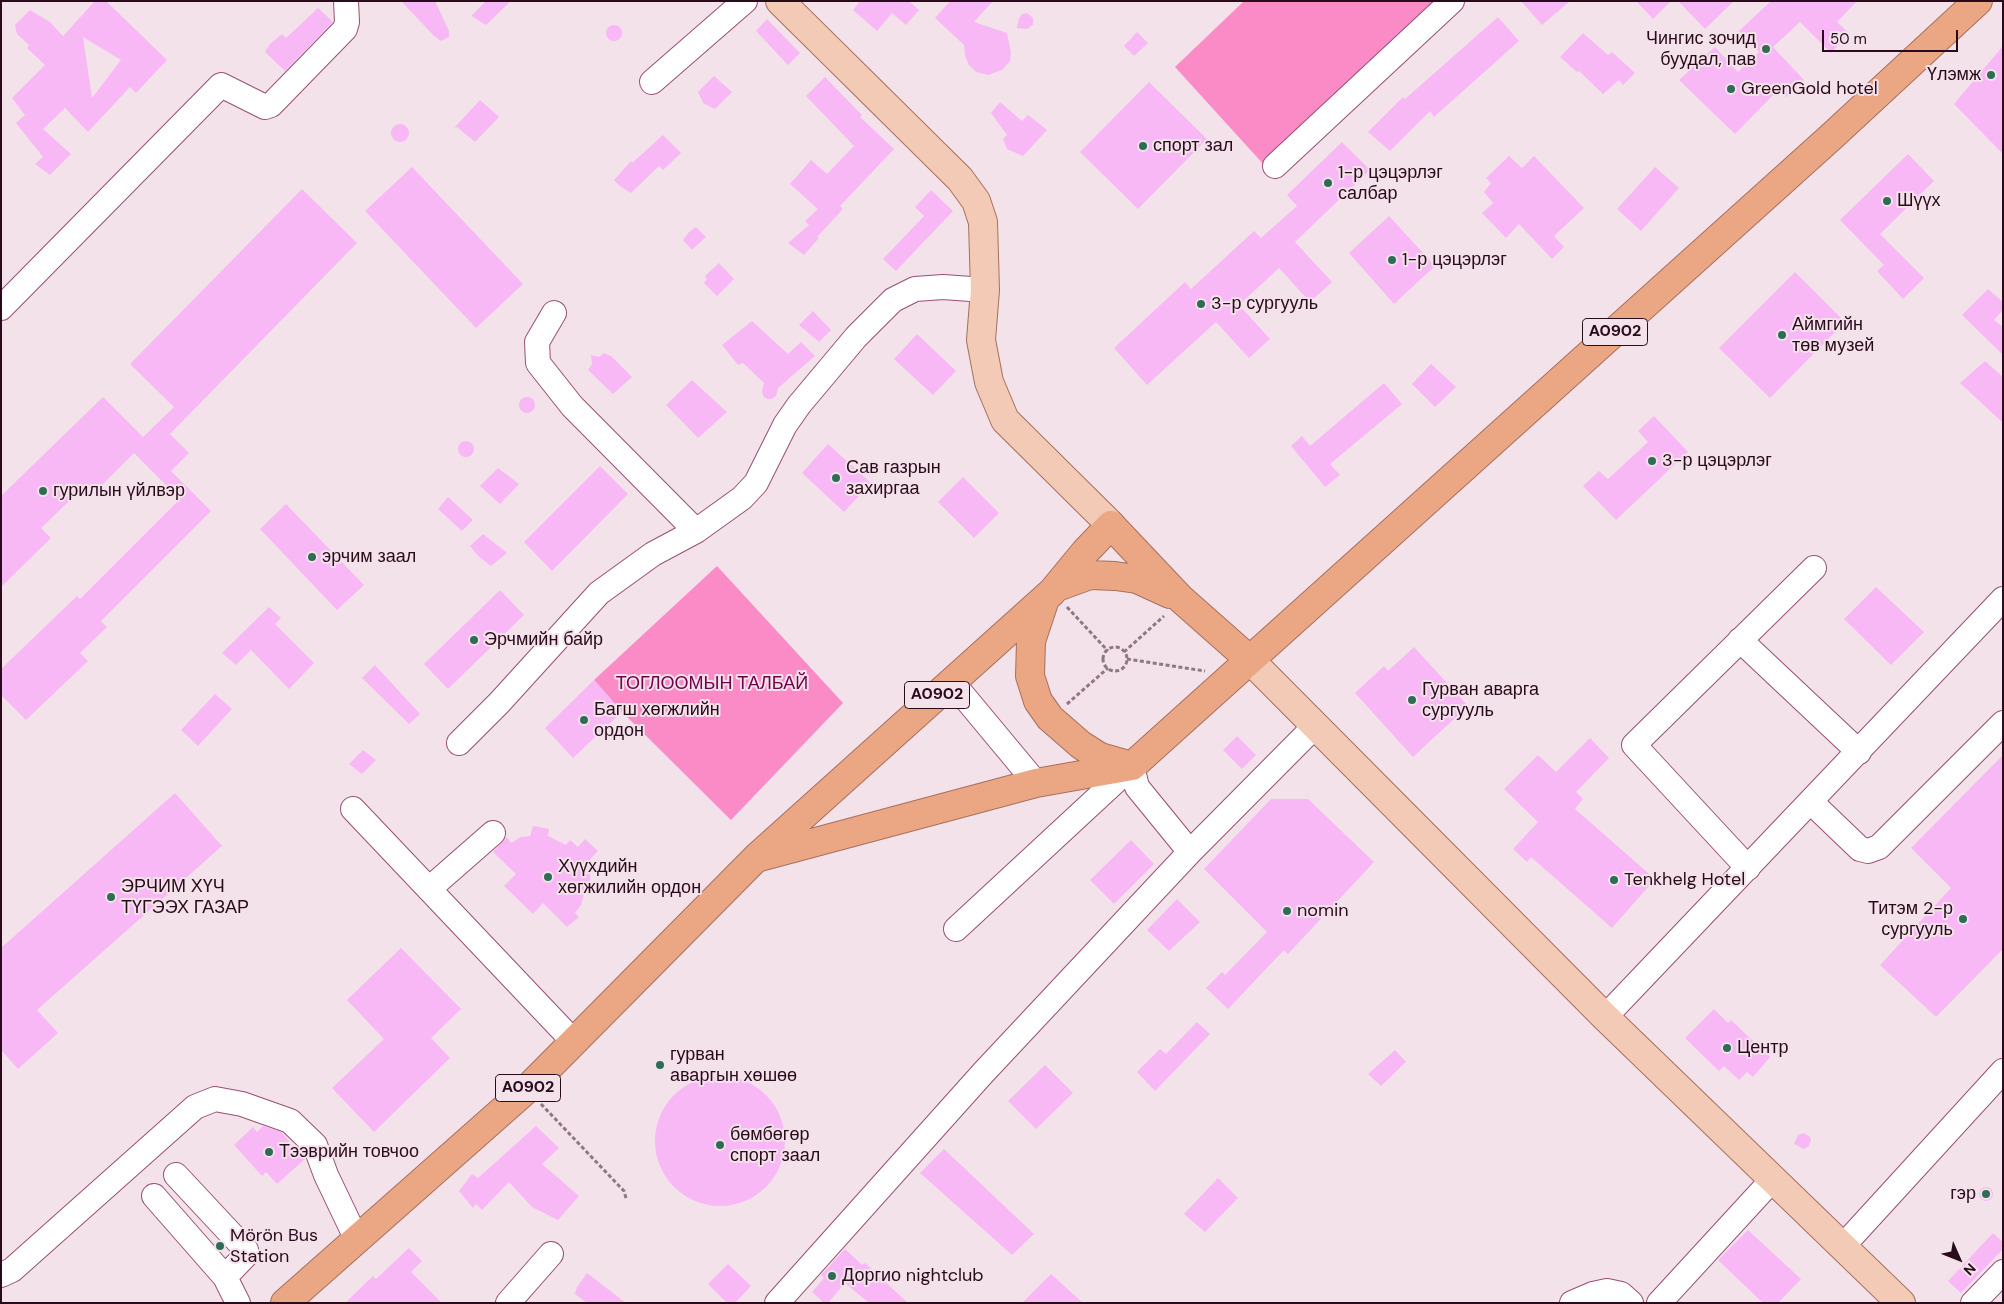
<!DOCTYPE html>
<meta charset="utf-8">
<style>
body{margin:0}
#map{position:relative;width:2004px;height:1304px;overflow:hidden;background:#f4e2ea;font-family:"DM Sans",sans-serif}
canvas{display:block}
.frame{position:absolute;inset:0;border:2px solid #290b1c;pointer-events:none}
.north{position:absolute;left:1934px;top:1234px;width:50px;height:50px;-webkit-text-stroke:4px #f4e2ea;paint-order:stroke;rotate:134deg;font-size:14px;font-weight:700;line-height:20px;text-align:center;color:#290b1c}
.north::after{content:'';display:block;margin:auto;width:18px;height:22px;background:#290b1c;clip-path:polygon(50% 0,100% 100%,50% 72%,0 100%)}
.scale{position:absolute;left:1822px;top:30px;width:136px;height:22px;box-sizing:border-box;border:2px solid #290b1c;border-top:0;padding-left:6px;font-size:15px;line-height:18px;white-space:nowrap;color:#290b1c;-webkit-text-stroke:4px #f4e2ea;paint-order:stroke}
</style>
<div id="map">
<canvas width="2004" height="1304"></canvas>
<div class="frame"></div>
<div class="north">N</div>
<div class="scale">50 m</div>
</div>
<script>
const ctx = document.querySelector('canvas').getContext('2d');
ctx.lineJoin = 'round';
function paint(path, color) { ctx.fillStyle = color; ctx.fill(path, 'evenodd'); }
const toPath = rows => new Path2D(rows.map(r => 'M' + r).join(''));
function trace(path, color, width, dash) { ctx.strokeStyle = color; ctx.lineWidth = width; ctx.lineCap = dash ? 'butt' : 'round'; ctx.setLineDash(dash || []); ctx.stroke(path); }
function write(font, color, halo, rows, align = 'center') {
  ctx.font = font + ' "DM Sans",sans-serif'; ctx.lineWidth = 4; ctx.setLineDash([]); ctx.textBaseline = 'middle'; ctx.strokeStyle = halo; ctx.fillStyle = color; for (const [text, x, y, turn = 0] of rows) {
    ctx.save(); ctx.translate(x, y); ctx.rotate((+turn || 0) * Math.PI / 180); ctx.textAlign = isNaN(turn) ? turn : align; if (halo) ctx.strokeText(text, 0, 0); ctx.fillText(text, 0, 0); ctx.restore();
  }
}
paint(toPath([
 [1244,1,1441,1,1265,166,1175,67],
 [717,566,843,703,731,820,622,712,594,680]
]), '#fb8bc7');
paint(toPath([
 [95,1,106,1,167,60,136,93,130,87,88,132,65,108,43,129,71,154,50,175,35,164,43,157,16,123,25,115,12,98,45,65,27,48,29,45,17,34,15,25,30,10,50,22,63,36],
 [83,37,121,60,92,98],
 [401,1,435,1,449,31,449,37,441,41,434,36],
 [486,1,511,1,486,25,471,16],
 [860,1,909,1,919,10,906,25,892,13,877,31,853,10],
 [950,1,993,1,974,22,1007,33,1011,53,1010,61,1002,70,988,75,976,72,969,65,965,56,964,45,935,18],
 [1521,1,1570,1,1542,25],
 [1636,1,1671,1,1653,19],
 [1678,1,1734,1,1705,29],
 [1771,1,1857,1,1837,22,1849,33,1831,53,1800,22,1773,47,1804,80,1786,97,1779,89,1735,134,1679,80,1715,47,1738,72,1759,52,1739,31],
 [318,8,333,22,285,71,265,52,270,44,282,34,286,38],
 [1027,13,1033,18,1033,25,1027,29,1017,28,1019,18,1022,14],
 [1498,17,1519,41,1434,117,1430,111,1390,151,1368,132,1403,97,1405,99],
 [767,19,800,53,788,65,756,31],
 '606 33a8 8 0 1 1 16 0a8 8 0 1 1-16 0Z',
 [1137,32,1148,43,1134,56,1124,46],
 [1583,33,1608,55,1612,52,1635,73,1623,85,1619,80,1603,94,1579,71,1577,72,1560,57],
 [2003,46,2003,154,1954,104],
 [714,76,732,92,715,109,703,103,698,92],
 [825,77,862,115,860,117,894,149,840,206,843,209,817,237,819,238,804,255,788,243,809,225,805,221,818,209,790,184,811,160,827,174,854,146,806,96],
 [1149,82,1207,139,1138,209,1080,152],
 [480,100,499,117,475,142,457,127,454,128],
 [1000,102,1022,121,1028,115,1047,130,1023,156,1007,149,1003,139,1007,135,991,113],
 '391 133a9 9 0 1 1 18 0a9 9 0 1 1-18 0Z',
 [663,135,681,153,663,170,659,166,631,193,620,186,614,180,631,161,632,163],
 [1342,142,1370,170,1295,242,1332,282,1310,302,1279,268,1239,305,1270,339,1249,358,1216,322,1147,385,1114,348,1185,282,1191,289,1254,231,1261,238,1297,206,1287,195],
 [1908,154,1934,181,1880,234,1924,278,1903,299,1877,271,1884,265,1840,220],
 [1509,156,1522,168,1534,156,1584,208,1554,236,1564,247,1552,259,1519,224,1506,238,1482,213,1493,203,1484,192,1491,183,1486,178],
 [412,167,523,284,476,328,365,211],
 [1655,167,1679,188,1641,231,1617,209],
 [302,189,357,243,170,434,189,453,171,471,211,511,101,621,107,627,80,653,88,661,26,720,1,695,1,669,77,596,80,599,180,499,134,453,92,495,84,487,41,528,51,538,1,587,1,496,103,397,143,437,174,407,130,364],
 [931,190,953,211,896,271,883,259,924,216,915,207],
 [1389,216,1435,266,1394,304,1349,253],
 [696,227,706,237,692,250,683,240,689,232],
 [719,263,734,279,717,296,704,283,707,279,705,276],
 [1795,272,1845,322,1770,398,1719,348],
 [1988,289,2003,302,2003,310,1994,320,2003,327,2003,355,1962,315],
 [813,311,831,330,819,342,799,325],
 [752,321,788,354,801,342,815,356,778,388,776,396,772,399,767,399,763,396,762,391,764,383,743,363,738,365,722,345],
 [917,334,956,371,933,395,894,359],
 [604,353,611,356,632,377,613,394,588,370,592,364,591,355,599,357],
 [1985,361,2003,377,2003,423,1960,383],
 [1431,364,1456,387,1435,407,1412,384],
 [692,380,727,412,698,438,666,405],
 [1384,383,1402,404,1330,464,1340,475,1325,487,1291,446,1302,436,1310,446],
 '519 405a8 8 0 1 1 16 0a8 8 0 1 1-16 0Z',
 [1654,416,1688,452,1616,520,1583,486,1599,471,1608,479,1648,442,1638,431],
 '458 449a8 8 0 1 1 16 0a8 8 0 1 1-16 0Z',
 [828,444,871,483,844,512,802,473],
 [600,466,628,494,552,571,524,542],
 [498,468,519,484,500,504,480,486],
 [963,477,999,513,974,538,938,502],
 [448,497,473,520,462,531,438,509],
 [286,504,364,585,337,610,260,529],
 [483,534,507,553,491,566,478,556,470,546],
 [1876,587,1924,632,1891,665,1844,619],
 [500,590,524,615,448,689,424,664],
 [269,607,281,618,275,624,314,663,289,689,251,650,236,665,222,653],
 [1414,647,1468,706,1413,757,1355,693,1384,666,1388,671],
 [375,665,420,714,409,724,362,678],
 [594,680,622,712,573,758,545,728],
 [215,694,232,709,198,746,181,730],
 [1237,736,1256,755,1242,769,1223,750],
 [1590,738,1609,758,1576,792,1583,799,1575,809,1655,879,1612,928,1531,857,1527,862,1513,849,1538,822,1504,789,1538,755,1556,772],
 [363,750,376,760,362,774,349,764],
 [2003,755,2003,949,1936,1017,1880,965,1951,888,1911,848],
 [175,793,222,846,37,1010,58,1033,18,1069,1,1050,1,948],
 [1271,799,1308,799,1374,862,1288,954,1284,950,1228,1009,1206,988,1222,972,1225,975,1267,932,1204,869],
 [533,826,549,829,548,836,566,845,570,840,578,847,585,839,598,851,590,859,590,895,584,894,581,905,575,913,579,917,567,927,543,903,533,914,504,886,516,874,493,852,507,837,511,843,521,837,530,836],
 [1131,840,1154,864,1114,904,1090,880],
 [1177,899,1200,922,1169,951,1147,930],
 [401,948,461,1009,431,1038,450,1058,374,1132,332,1088,384,1039,347,1000],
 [1714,1009,1728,1023,1731,1020,1770,1057,1753,1077,1747,1072,1739,1080,1724,1066,1719,1071,1685,1038],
 [1197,1022,1210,1034,1155,1091,1137,1072,1160,1049,1166,1054],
 [1395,1050,1406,1062,1381,1086,1368,1074],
 [1045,1065,1073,1093,1036,1129,1008,1101],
 '655 1141a65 65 0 1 1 130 0a65 65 0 1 1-130 0Z',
 [263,1126,281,1132,305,1159,277,1184,266,1172,262,1176,234,1145,253,1127,257,1132],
 [536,1126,559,1148,542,1164,579,1196,558,1220,532,1207,509,1182,482,1210,476,1204,473,1208,459,1191,472,1174,478,1178],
 [1804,1133,1810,1137,1811,1140,1809,1146,1804,1149,1794,1144,1798,1135],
 [944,1149,1034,1234,1012,1255,920,1173],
 [1218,1178,1238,1198,1205,1232,1184,1214],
 '1979 1194a7 7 0 1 1 14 0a7 7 0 1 1-14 0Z',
 [1748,1230,1801,1279,1778,1303,1763,1303,1718,1260],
 [1993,1233,2003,1242,2003,1249,1961,1293,1948,1281],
 [409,1248,422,1261,411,1272,442,1303,345,1303,373,1276,376,1279],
 [845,1249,862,1265,865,1263,908,1303,869,1303,845,1283,828,1303,824,1303,812,1292,824,1278,821,1275],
 [728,1264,751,1286,735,1303,727,1303,708,1284],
 [587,1273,626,1303,587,1303,575,1294,577,1287],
 [1051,1274,1083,1303,1022,1303]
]), '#f8b8f6');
const minor = toPath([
 [652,82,745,1],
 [1275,166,1452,1],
 [1,308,221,85,265,107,271,105,345,29,347,22,346,1],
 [554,313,537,342,538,363,572,406,696,531],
 [1740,640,1859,752],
 [952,682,1036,783],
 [459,743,499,703,599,593,653,554,696,531,742,498,756,483,785,425,799,405,856,337,893,300,915,289,943,287,985,290],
 [1811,802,1860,849,1868,851,1879,847,2003,723],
 [353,809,574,1042],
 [1748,868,1634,745,1814,568],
 [429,889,493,833],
 [956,929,1132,766,1137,787,1190,852],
 [1605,1017,2003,599],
 [176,1175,246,1250,246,1255,225,1277,238,1303],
 [154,1196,225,1277],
 [1843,1246,2003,1071],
 [1,1275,12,1270,195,1107,215,1099,242,1104,290,1121,315,1145,326,1175,357,1240],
 [508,1303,551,1254],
 [777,1303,983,1073,1190,852,1315,726],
 [1572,1303,1593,1294,1607,1291,1621,1294,1631,1303],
 [1659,1303,1773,1179],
 [1973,1303,2003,1272]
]);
const major = toPath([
 [780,1,960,179,976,201,983,222,985,290,981,340,989,382,1005,420,1111,525],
 [1250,660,1605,1017,1901,1303]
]);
const highway = toPath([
 [1057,587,1090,575,1115,576,1137,579,1170,594],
 [1045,599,1031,641,1030,676,1038,701,1050,718,1081,745,1100,757,1128,765],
 [756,858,1036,783,1132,766,1831,137,1978,1],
 [285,1303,527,1089,756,858,1052,592,1085,552,1111,525,1181,599,1250,660]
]);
trace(minor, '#984f77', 26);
trace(major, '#a7705f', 30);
trace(highway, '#a7705f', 30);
trace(toPath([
 [1067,607,1108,651],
 '1103 659a12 12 0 1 1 24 0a12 12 0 1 1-24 0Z',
 [1124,652,1164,616],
 [1127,659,1205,671],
 [1067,704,1108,668],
 [541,1104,624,1191,626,1198]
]), '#8f7783', 3, [4, 2.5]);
trace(minor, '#fff', 24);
trace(major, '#f3cab5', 28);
trace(highway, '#eba683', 28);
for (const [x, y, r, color] of [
 [1766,49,5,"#2f6c56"],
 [1991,75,5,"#2f6c56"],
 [1731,89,5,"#2f6c56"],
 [1143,146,5,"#2f6c56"],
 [1328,183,5,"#2f6c56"],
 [1887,201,5,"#2f6c56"],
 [1392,260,5,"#2f6c56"],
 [1201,304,5,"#2f6c56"],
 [1782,335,5,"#2f6c56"],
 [1652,461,5,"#2f6c56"],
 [836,478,5,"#2f6c56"],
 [43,491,5,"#2f6c56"],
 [312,557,5,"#2f6c56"],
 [474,640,5,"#2f6c56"],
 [1412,700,5,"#2f6c56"],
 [584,720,5,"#2f6c56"],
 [548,877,5,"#2f6c56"],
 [1614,880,5,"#2f6c56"],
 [111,897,5,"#2f6c56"],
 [1287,911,5,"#2f6c56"],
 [1963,919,5,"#2f6c56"],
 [1727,1048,5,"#2f6c56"],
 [660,1065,5,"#2f6c56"],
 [720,1145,5,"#2f6c56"],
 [269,1152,5,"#2f6c56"],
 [1986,1194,5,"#2f6c56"],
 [220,1246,5,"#2f6c56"],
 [832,1276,5,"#2f6c56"]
]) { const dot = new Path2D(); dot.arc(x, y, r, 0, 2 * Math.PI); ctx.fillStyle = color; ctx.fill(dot); trace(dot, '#f4e2ea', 2); }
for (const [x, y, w] of [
 [1615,332,65],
 [937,695,65],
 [528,1088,65]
]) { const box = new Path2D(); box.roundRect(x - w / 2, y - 13.5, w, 27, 4); ctx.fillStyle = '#f4e2ea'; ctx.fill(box); trace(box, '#290b1c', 1); }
write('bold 16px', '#290b1c', null, [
 ["A0902",1615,332],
 ["A0902",937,695],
 ["A0902",528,1088]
]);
write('18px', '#290b1c', '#f4e2ea', [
 ["Чингис зочид",1756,39,"right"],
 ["буудал, пав",1756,60,"right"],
 ["Үлэмж",1981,75,"right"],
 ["GreenGold hotel",1741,89],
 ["спорт зал",1153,146],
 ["1-р цэцэрлэг",1338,173],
 ["салбар",1338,194],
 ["Шүүх",1897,201],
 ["1-р цэцэрлэг",1402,260],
 ["3-р сургууль",1211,304],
 ["Аймгийн",1792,325],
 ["төв музей",1792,346],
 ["3-р цэцэрлэг",1662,461],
 ["Сав газрын",846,468],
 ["захиргаа",846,489],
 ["гурилын үйлвэр",53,491],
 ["эрчим заал",322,557],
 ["Эрчмийн байр",484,640],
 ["Гурван аварга",1422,690],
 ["сургууль",1422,711],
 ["Багш хөгжлийн",594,710],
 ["ордон",594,731],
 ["Хүүхдийн",558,867],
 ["хөгжилийн ордон",558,888],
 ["Tenkhelg Hotel",1624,880],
 ["ЭРЧИМ ХҮЧ",121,887],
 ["ТҮГЭЭХ ГАЗАР",121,908],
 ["Титэм 2-р",1953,909,"right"],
 ["сургууль",1953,930,"right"],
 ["nomin",1297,911],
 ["Центр",1737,1048],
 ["гурван",670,1055],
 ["аваргын хөшөө",670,1076],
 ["бөмбөгөр",730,1135],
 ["спорт заал",730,1156],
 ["Тээврийн товчоо",279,1152],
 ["гэр",1976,1194,"right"],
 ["Mörön Bus",230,1236],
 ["Station",230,1257],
 ["Доргио nightclub",842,1276]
], 'left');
write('18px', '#71004c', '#f4e2ea', [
 ["ТОГЛООМЫН ТАЛБАЙ",712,684]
]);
</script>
